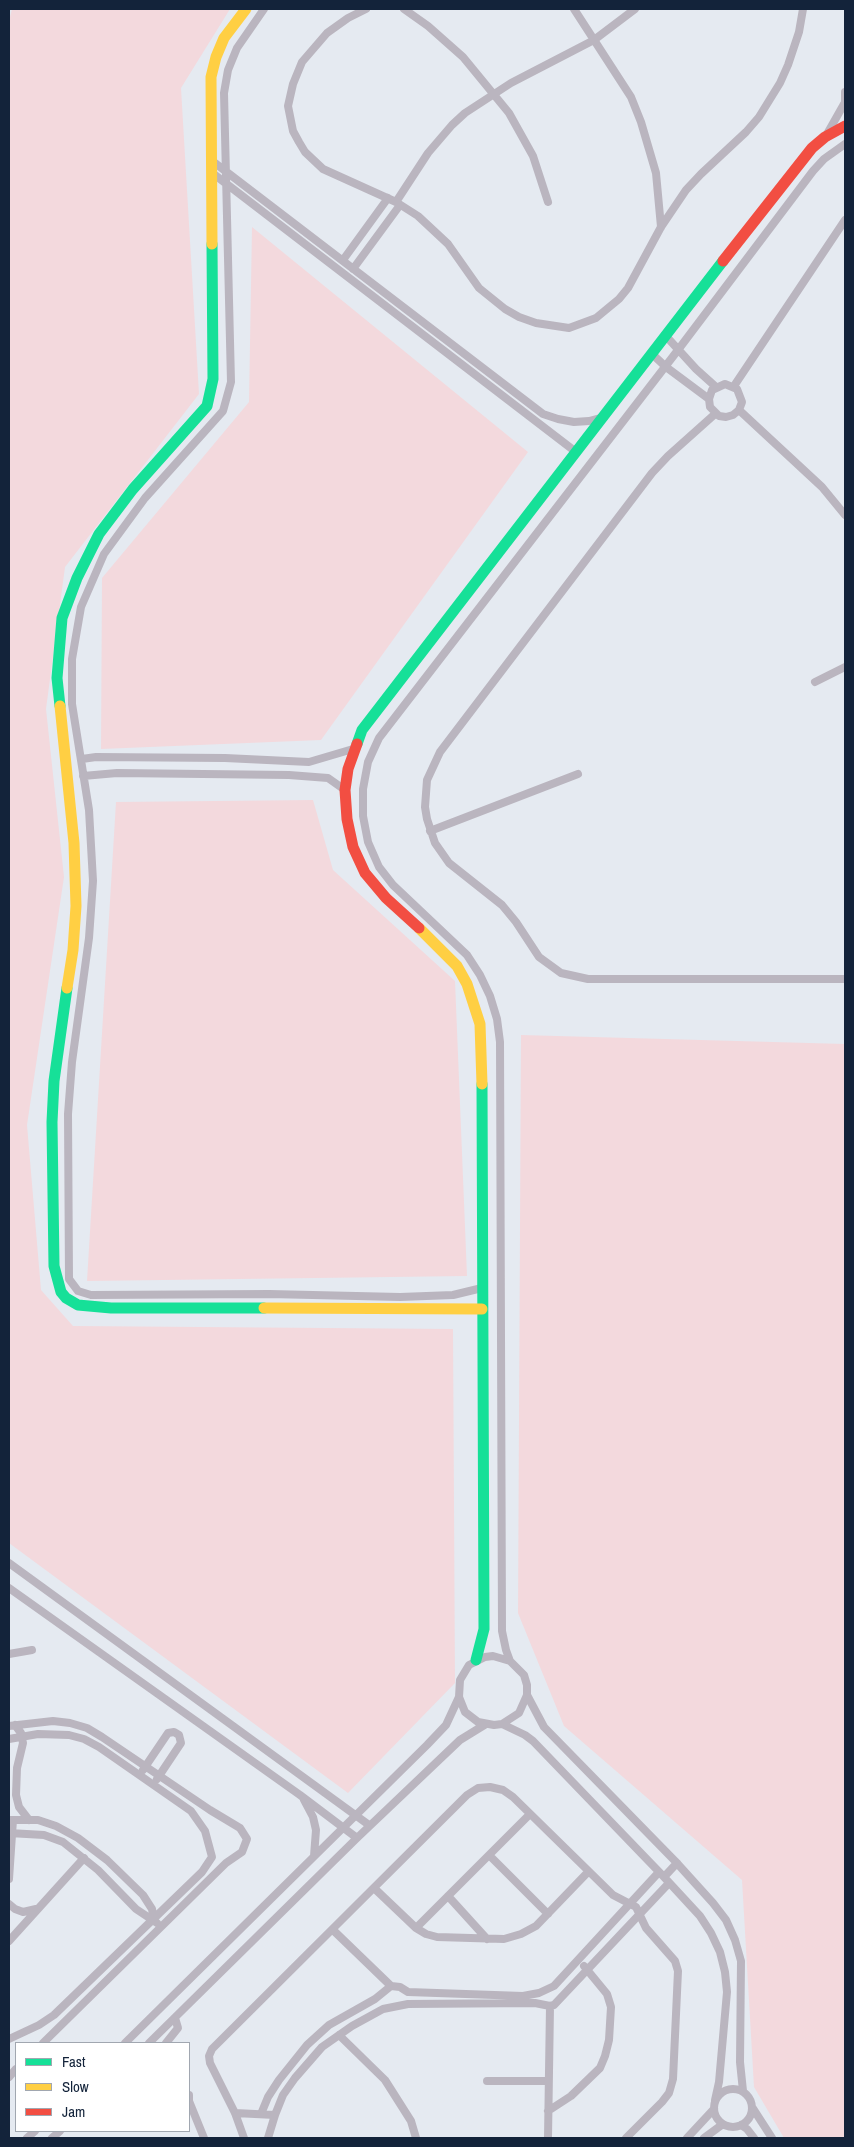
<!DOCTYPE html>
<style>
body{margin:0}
#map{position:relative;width:854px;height:2147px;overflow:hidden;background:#e5eaf1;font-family:"Archivo Narrow",sans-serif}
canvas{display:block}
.frame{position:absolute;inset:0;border:10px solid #13233a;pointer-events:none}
.legend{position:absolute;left:15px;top:2042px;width:175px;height:90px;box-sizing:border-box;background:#fff;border:1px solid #a1a7b0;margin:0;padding:6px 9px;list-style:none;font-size:15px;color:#13233a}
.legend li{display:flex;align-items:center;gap:10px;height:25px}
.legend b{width:25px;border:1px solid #a1a7b0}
</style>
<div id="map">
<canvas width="854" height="2147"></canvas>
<div class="frame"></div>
<ul class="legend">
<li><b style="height:6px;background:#16e098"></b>Fast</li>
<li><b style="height:6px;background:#ffcf43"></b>Slow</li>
<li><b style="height:6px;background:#f24e42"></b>Jam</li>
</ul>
</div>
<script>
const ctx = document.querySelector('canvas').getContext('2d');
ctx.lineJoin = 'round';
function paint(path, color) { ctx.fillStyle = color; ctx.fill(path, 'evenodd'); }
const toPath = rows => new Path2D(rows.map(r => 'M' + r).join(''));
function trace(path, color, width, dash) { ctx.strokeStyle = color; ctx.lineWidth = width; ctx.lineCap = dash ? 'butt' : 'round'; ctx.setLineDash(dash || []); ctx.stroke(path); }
paint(toPath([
 [12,9,230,9,181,88,199,394,65,567,46,709,64,877,27,1125,41,1290,73,1326,453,1329,455,1683,348,1793,9,1543,9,21],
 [252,227,528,452,321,740,101,749,102,578,249,402],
 [313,800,333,870,455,981,467,1276,87,1281,116,802],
 [521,1035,845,1044,845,2138,784,2138,754,2087,742,1880,564,1726,518,1613]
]), '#f3d9dd');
trace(toPath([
 [264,9,237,48,228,70,224,93,231,382,223,411,145,498,104,554,81,607,72,659,72,704,89,810,93,881,89,938,72,1062,68,1114,69,1279,78,1291,91,1295,269,1294,400,1297,453,1295,482,1288],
 [366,9,348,18,327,33,302,62,293,84,288,106,293,131,299,142,305,152,323,169,396,202,418,216,448,244,479,288,505,309,519,317,536,323,569,328,596,318,619,299,628,288,661,227,686,190,701,174,746,132,759,117,780,83,788,65,799,32,803,9],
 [404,9,428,26,463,57,509,113,533,156,548,202],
 [574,9,631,97,641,122,656,173,661,227],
 [845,107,845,92],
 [827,134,844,104],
 [211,160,543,414,558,419,574,422,589,421,604,417],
 [211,172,576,452],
 [396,202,428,153,452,125,465,113,511,83,594,40,635,9],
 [343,260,388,198],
 [353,269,400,205],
 [665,335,696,369,716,387],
 [651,353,666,367,709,399,710,407,719,416,726,417,733,415,739,410,742,402,737,389,725,384,712,390,709,399],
 [734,386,845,220],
 [739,410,822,487,845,515],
 [715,414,668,456,652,473,440,752,427,780,425,807,427,819,435,843,449,863,502,905,516,922,539,957,561,973,588,979,845,979],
 [815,682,845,667],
 [82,759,96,757,225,758,309,762,353,749],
 [83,776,117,773,289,775,328,778,345,790],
 [430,831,578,774],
 [9,1563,369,1825],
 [9,1588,300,1795,357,1838],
 [9,1654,32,1650],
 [510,1661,506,1650,502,1631,500,1042,497,1019,490,996,480,975,467,955,393,885,379,867,368,842,363,816,363,789,368,762,379,738,678,350,813,171,824,159,845,144],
 [527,1695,544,1727,675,1861,713,1903,726,1920,735,1940,741,1961,740,2062,743,2091],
 [502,1724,519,1713,527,1695,527,1685,524,1675,510,1661,493,1656,485,1657,469,1665,460,1680,459,1697,465,1712,478,1722,494,1725,502,1724,525,1735,533,1741,664,1877,700,1916,711,1933,720,1952,725,1972,727,1992,719,2082,715,2100],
 [15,1725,21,1733,23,1743,17,1768,16,1795,19,1807,29,1820],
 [9,1726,53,1721,70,1723,87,1728,102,1737,210,1810,240,1828,247,1839,242,1852,226,1863,43,2043],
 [9,1739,38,1734,69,1735,84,1739,99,1747,191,1811,205,1831,212,1857,202,1872,54,2015,39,2025,9,2039],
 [143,1770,168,1733,174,1732,179,1735,181,1743,157,1779],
 [304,1800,313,1817,316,1830,314,1856],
 [9,1820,38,1820,56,1826,78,1838,107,1860,143,1895,152,1909,154,1920],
 [9,1833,44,1835,63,1842,98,1870,136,1909,157,1923],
 [489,1855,548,1914],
 [664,1877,677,1863],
 [9,1879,13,1820],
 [374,1888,416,1928,426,1934,437,1937,504,1939,521,1934,536,1926,588,1872],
 [448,1896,487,1939],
 [9,1904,15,1909,23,1912,36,1909],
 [416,1928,530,1814],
 [333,1930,391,1986],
 [9,1941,84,1858],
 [339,2035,385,2080,411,2121,416,2138],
 [125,2043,427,1745,446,1725,459,1697],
 [149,2043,357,1838,460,1740,486,1724],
 [166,2043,178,2028,175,2018],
 [9,2077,16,2069],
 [487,2081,548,2081],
 '714 2108a19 19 0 1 1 38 0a19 19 0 1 1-38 0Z',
 [189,2095,189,2101,204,2138],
 [752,2107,772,2138],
 [548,2111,571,2096,600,2068,605,2056,609,2040,611,2007,607,1994,584,1966],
 [235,2113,275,2115],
 [261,2114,268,2097,279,2080,307,2045,329,2025,375,1999,391,1986,400,1987,408,1992,523,1996,539,1993,554,1986,659,1872],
 [741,2125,747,2129,754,2138],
 [27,2138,35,2131],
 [52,2138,60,2131],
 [244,2138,235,2113,210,2063,209,2056,212,2049,467,1795,478,1788,490,1787,503,1790,513,1797,613,1895,636,1907,646,1928,675,1961,678,1971,673,2079,669,2093,662,2102,626,2138],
 [268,2138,275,2115,283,2095,295,2078,322,2047,352,2026,383,2009,408,2004,535,2003,550,2006,554,2005,669,1883],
 [548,2138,550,2006],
 [687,2138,714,2109],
 [704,2138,723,2124]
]), '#bab5bf', 8);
trace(toPath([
 [60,706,57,678,62,618,77,578,99,534,133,489,207,406,213,379,212,244],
 [357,744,362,730,723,261],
 [67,988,54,1081,52,1122,54,1266,61,1292,66,1298,78,1305,111,1308,264,1308],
 [476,1660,484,1629,482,1084]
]), '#16e098', 11);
trace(toPath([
 [212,244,211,77,216,57,224,38,246,9],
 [60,706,74,843,76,906,73,950,67,988],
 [419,928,457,966,467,984,480,1024,482,1084],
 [264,1308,482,1309]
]), '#ffcf43', 11);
trace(toPath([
 [723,261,812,148,825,137,845,126],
 [357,744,348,769,345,790,347,819,353,847,365,873,386,898,419,928]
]), '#f24e42', 11);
</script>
